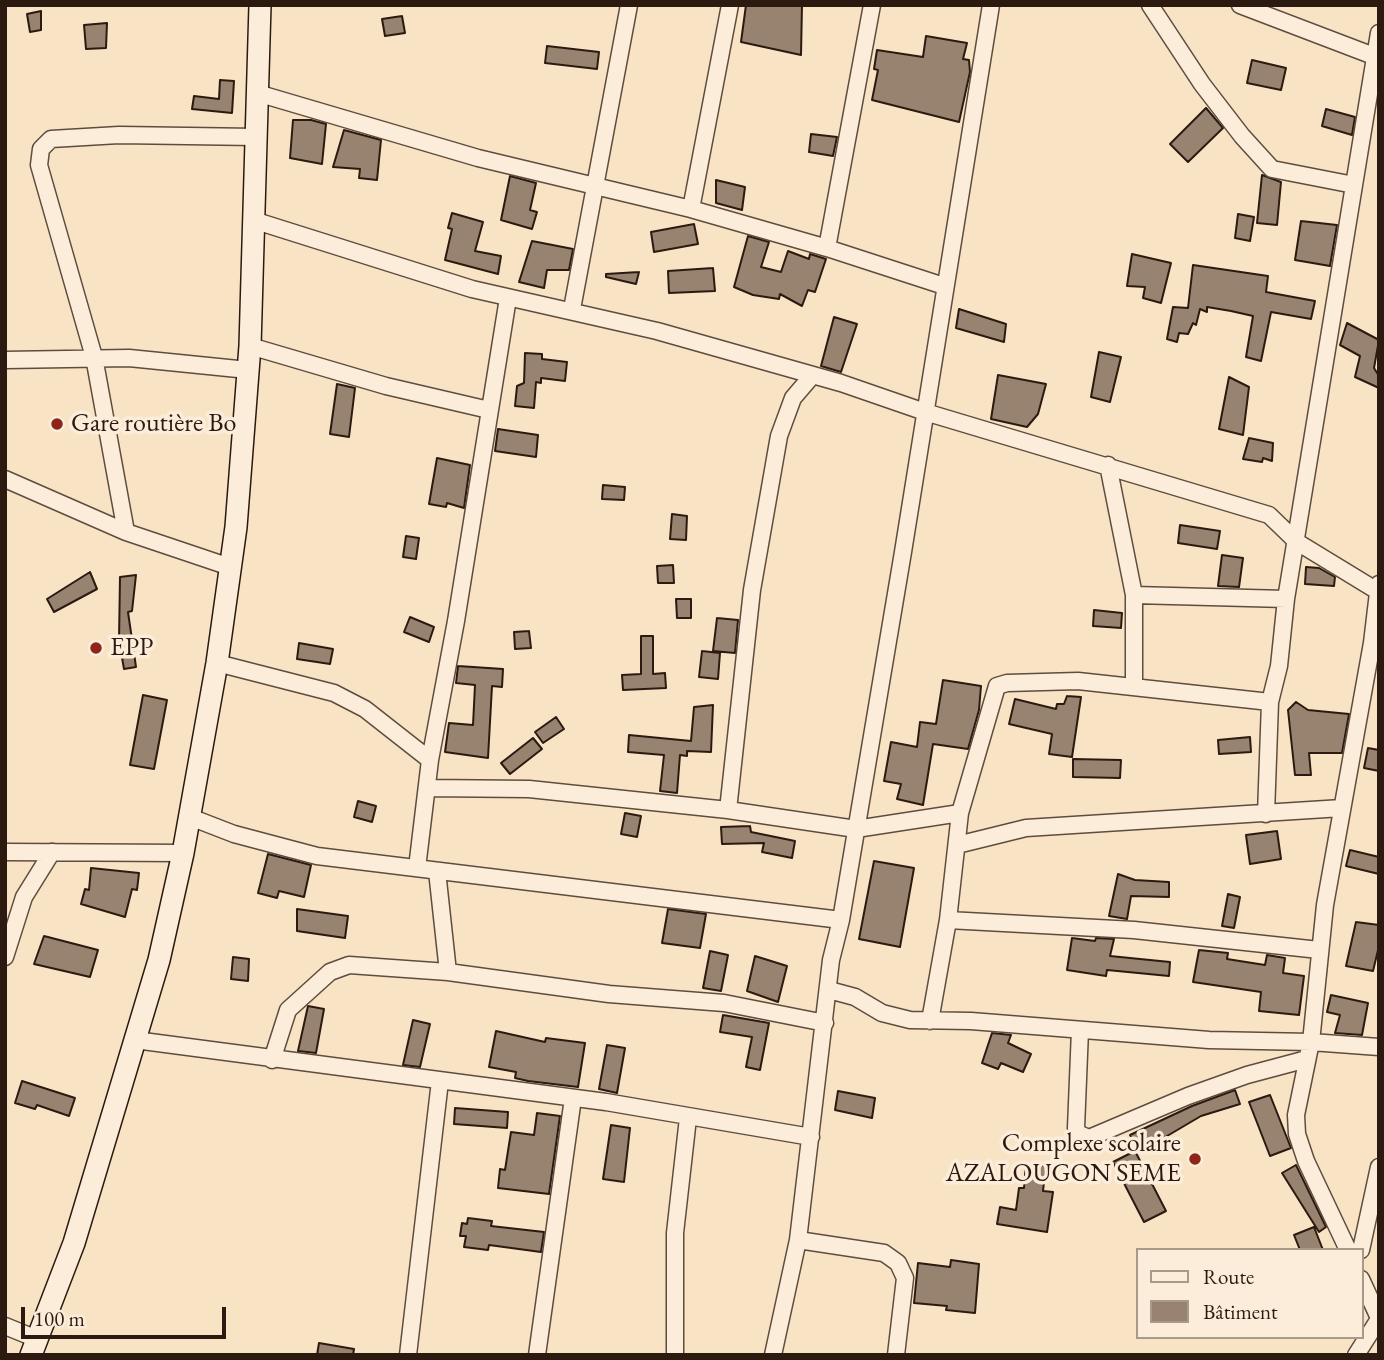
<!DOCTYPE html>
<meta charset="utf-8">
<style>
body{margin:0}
#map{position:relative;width:1384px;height:1360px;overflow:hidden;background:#f9e3c5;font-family:"EB Garamond",serif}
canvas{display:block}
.frame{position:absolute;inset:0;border:7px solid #2c1a11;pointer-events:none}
.legend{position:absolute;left:1136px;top:1248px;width:228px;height:91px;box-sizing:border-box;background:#fbedd9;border:2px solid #a89989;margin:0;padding:9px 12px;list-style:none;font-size:21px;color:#2c1a11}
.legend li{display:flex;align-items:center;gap:14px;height:35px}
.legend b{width:35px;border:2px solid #a89989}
.scale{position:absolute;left:21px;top:1307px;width:205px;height:32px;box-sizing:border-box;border:4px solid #2c1a11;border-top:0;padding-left:9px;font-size:21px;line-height:24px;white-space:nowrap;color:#2c1a11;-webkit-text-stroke:5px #fbedd9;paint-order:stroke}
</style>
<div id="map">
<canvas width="1384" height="1360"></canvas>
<div class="frame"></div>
<ul class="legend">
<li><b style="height:9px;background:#fbedd9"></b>Route</li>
<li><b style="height:19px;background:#97836f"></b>Bâtiment</li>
</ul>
<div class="scale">100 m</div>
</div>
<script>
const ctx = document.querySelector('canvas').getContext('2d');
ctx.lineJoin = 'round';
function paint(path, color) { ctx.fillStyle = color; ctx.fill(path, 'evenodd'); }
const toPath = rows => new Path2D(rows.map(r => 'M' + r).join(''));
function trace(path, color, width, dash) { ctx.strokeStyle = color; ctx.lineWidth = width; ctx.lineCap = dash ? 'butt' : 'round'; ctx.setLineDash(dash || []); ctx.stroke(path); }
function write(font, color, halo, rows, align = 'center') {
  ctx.font = font + ' "EB Garamond",serif'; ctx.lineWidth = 7; ctx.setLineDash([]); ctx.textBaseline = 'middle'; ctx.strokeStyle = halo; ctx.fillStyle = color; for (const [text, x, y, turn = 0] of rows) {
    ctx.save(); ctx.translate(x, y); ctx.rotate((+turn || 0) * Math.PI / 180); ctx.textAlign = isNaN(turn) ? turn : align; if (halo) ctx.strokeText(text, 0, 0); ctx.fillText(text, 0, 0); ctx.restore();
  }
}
const building = toPath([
 [746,5,802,5,801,55,741,42,746,5],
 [41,11,41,30,30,32,27,14,41,11],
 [402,16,405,33,385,36,382,19,402,16],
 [107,23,106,48,86,49,84,25,107,23],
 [926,36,967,43,963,59,969,60,970,72,959,122,872,100,878,70,874,69,877,50,923,57,926,36],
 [547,46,599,52,597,69,545,63,547,46],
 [1252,60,1286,68,1281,90,1247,83,1252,60],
 [220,80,234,81,232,113,192,109,194,96,219,99,220,80],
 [1206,108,1223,128,1188,162,1170,144,1206,108],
 [1326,109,1355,117,1352,135,1322,126,1326,109],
 [293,120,311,120,326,124,322,164,290,158,293,120],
 [344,130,381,140,377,180,359,178,360,169,333,167,344,130],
 [811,134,837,137,833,156,809,152,811,134],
 [1262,175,1281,182,1277,225,1257,223,1262,175],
 [510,176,536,183,530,210,537,212,532,229,501,220,510,176],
 [716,180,745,187,742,210,716,203,716,180],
 [452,213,483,222,475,251,501,256,498,274,445,260,452,229,448,228,452,213],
 [1238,214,1254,217,1250,241,1235,238,1238,214],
 [1301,221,1337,225,1330,266,1295,260,1301,221],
 [694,224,698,244,654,252,651,232,694,224],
 [748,236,769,242,761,267,781,272,788,251,809,259,810,254,826,259,815,292,808,290,802,306,780,294,779,299,753,295,734,287,748,236],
 [532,241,573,249,569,270,547,270,544,288,519,282,532,241],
 [1132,254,1171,263,1161,303,1143,298,1145,287,1127,286,1132,254],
 [1193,265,1268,276,1266,292,1315,301,1311,319,1271,312,1261,361,1246,357,1253,316,1231,311,1207,307,1207,312,1200,309,1196,325,1193,323,1188,334,1179,333,1177,342,1167,339,1173,307,1188,308,1193,265],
 [713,268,715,291,669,293,668,271,713,268],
 [639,272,636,284,606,277,606,274,639,272],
 [959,309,1006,324,1004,342,956,328,959,309],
 [834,317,857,324,841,372,821,366,834,317],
 [1347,323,1379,340,1374,368,1379,376,1379,388,1355,377,1360,356,1340,345,1347,323],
 [1099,352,1121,357,1110,402,1091,397,1099,352],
 [525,353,542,354,542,359,567,362,565,381,541,378,541,383,536,382,534,408,515,406,517,386,524,383,525,353],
 [998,375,1046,384,1038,414,1027,427,991,419,998,375],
 [1229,377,1249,387,1243,435,1219,429,1229,377],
 [337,384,355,388,349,437,330,434,337,384],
 [498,429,538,435,536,457,495,451,498,429],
 [1249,438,1273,443,1272,461,1263,458,1262,462,1243,459,1249,438],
 [437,458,470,465,464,508,447,503,446,507,429,504,437,458],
 [603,485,625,487,624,500,602,499,603,485],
 [672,514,687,516,686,540,670,539,672,514],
 [1180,525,1220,531,1217,549,1178,543,1180,525],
 [406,536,419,538,416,559,403,557,406,536],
 [1222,555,1243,558,1239,587,1218,586,1222,555],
 [673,565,674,583,658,583,657,566,673,565],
 [1306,567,1319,568,1335,577,1334,586,1305,584,1306,567],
 [90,572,97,589,54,612,47,599,90,572],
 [136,575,132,611,128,612,136,667,124,669,119,641,120,577,136,575],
 [676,599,691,599,691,618,677,618,676,599],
 [1094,610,1122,613,1121,628,1093,626,1094,610],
 [410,617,434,627,429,642,404,632,410,617],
 [717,618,738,620,735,653,713,651,717,618],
 [529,631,531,648,515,649,514,632,529,631],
 [641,636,653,636,653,674,665,673,666,688,623,690,622,675,641,674,641,636],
 [299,643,333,649,330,664,297,659,299,643],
 [702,651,720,653,718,679,699,677,702,651],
 [458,666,503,669,502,687,492,686,488,758,445,752,449,723,473,725,475,685,456,683,458,666],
 [943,680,981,686,979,710,968,749,933,744,923,805,897,799,901,784,884,781,891,742,917,747,920,722,936,724,943,680],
 [143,695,167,700,154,769,130,765,143,695],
 [1067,696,1081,697,1072,757,1049,754,1052,734,1009,724,1015,699,1056,709,1057,704,1064,704,1067,696],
 [1296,702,1308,710,1349,714,1342,753,1309,753,1311,775,1295,775,1288,710,1296,702],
 [713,705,711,752,687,751,687,756,680,755,677,793,660,791,664,755,628,752,629,735,691,741,694,707,713,705],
 [556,717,564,729,543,743,535,732,556,717],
 [1250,737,1251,752,1219,754,1218,740,1250,737],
 [533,738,542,749,510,774,501,763,533,738],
 [1368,748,1379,750,1379,771,1364,768,1368,748],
 [1073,759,1121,760,1120,778,1073,777,1073,759],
 [358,801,376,806,372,822,354,817,358,801],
 [625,813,641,816,637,837,621,834,625,813],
 [750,826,751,832,795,841,792,858,762,852,764,843,722,844,721,827,750,826],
 [1277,831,1281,859,1250,864,1246,835,1277,831],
 [1350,850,1379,857,1379,874,1346,866,1350,850],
 [268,854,311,865,304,897,279,891,277,898,258,893,268,854],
 [874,861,914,868,900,947,859,939,874,861],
 [91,868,139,873,137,890,132,889,125,917,81,904,85,889,89,890,91,868],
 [1118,874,1135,880,1169,882,1169,897,1131,896,1127,919,1109,916,1118,874],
 [1228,894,1240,897,1234,928,1222,926,1228,894],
 [297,909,348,916,345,938,297,931,297,909],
 [668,909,706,914,700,948,662,943,668,909],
 [1356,922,1379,925,1379,946,1373,971,1346,966,1356,922],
 [44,936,98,950,90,977,34,964,44,936],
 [1072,938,1095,941,1096,938,1114,939,1110,956,1170,962,1169,976,1107,970,1106,976,1067,970,1072,938],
 [1199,950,1228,953,1227,959,1265,965,1267,955,1285,958,1283,973,1304,976,1299,1015,1259,1011,1261,992,1193,982,1199,950],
 [710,951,728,955,721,991,703,988,710,951],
 [755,956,787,966,778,1002,747,991,755,956],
 [233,957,249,959,248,981,231,979,233,957],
 [1331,995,1368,1003,1362,1035,1335,1033,1340,1015,1327,1012,1331,995],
 [308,1006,324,1009,316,1053,298,1051,308,1006],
 [723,1015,769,1023,760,1070,746,1067,752,1037,720,1032,723,1015],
 [413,1020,430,1024,420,1067,403,1065,413,1020],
 [496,1031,545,1042,546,1038,585,1043,578,1087,528,1081,515,1078,516,1072,489,1067,496,1031],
 [992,1033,1011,1035,1008,1043,1031,1054,1023,1072,1001,1063,998,1069,982,1063,992,1033],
 [607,1045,625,1048,617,1093,599,1089,607,1045],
 [22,1081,75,1098,69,1116,37,1105,35,1109,15,1103,22,1081],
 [1235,1090,1240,1104,1201,1116,1140,1152,1130,1135,1192,1106,1235,1090],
 [838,1091,875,1098,872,1118,835,1110,838,1091],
 [1270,1095,1291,1148,1270,1156,1249,1102,1270,1095],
 [455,1108,508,1112,507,1128,454,1124,455,1108],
 [537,1113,560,1116,549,1194,498,1188,500,1169,505,1170,511,1132,534,1135,537,1113],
 [611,1125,630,1128,624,1182,603,1179,611,1125],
 [1135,1151,1166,1211,1144,1222,1113,1162,1135,1151],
 [1026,1164,1046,1166,1043,1191,1053,1192,1047,1232,997,1224,1000,1207,1016,1210,1019,1188,1024,1188,1026,1164],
 [1296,1165,1326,1227,1319,1232,1282,1173,1296,1165],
 [468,1218,492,1221,491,1226,544,1232,541,1252,489,1245,488,1250,464,1247,466,1236,460,1236,462,1223,467,1224,468,1218],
 [1314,1227,1323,1250,1300,1250,1294,1235,1314,1227],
 [951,1260,979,1264,975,1313,946,1310,947,1306,914,1303,918,1263,950,1267,951,1260],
 [319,1343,354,1349,353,1355,317,1355,319,1343]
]);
paint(building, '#97836f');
trace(building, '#2c1a11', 2);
const street = toPath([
 [1150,5,1202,84,1242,136,1272,169,1354,185],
 [1240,5,1379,58],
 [257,93,478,158,691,209,827,248,944,286],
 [691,209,730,5],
 [253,220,472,289,657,331,841,383,925,412,1269,515,1297,542,1379,592],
 [827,248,872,5],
 [572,309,629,5],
 [250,346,386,386,489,410],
 [5,360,129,358,248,370],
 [1108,465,1134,595,1134,686],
 [5,479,126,532,230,567],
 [126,532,94,357,39,165,41,149,51,139,119,135,256,137],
 [1134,595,1286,599],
 [217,663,334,693,365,709,430,760],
 [427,788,529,789,728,810,856,829,960,813],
 [728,810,752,590,779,436,793,398,811,377],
 [1266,814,1270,702,1279,666,1286,599,1379,33],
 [190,817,234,834,317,856,841,920],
 [957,845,1026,828,1342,808],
 [5,852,183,853],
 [417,868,430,760,456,621,508,298],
 [437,871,448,972],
 [948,920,1134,930,1319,950],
 [5,957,24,897,52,852],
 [829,990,855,997,882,1013,910,1020,971,1021,1209,1040,1311,1042,1379,1047],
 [930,1021,948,920,960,813,997,686,1007,683,1078,681,1270,702],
 [1080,1030,1076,1128,1079,1134,1089,1138,1188,1096,1247,1075,1307,1059],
 [135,1040,606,1102,811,1137],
 [272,1060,288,1010,330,972,349,965,448,972,609,994,724,1003,825,1023],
 [798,1240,884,1253,898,1263,905,1278,896,1355],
 [1348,1250,1306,1161,1297,1134,1296,1115,1311,1042,1325,905,1372,643,1379,584],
 [1361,1250,1379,1167],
 [1361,1279,1379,1318],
 [5,1326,37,1339],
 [408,1355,440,1081],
 [537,1355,573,1098],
 [675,1355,675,1233,688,1118],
 [773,1355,798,1240,831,960,841,920,903,552,991,5],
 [1356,1355,1379,1319]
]);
const secondary = toPath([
 [31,1355,74,1243,159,960,183,853,217,663,236,527,250,346,260,5]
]);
trace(street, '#5f4c3e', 19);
trace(secondary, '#2c1a11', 24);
trace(street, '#fbedd9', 16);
trace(secondary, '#fbedd9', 21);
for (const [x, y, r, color] of [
 [57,424,7,"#8f2418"],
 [96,648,7,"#8f2418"],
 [1195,1159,7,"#8f2418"]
]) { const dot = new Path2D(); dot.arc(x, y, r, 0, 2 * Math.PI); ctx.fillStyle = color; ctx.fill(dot); trace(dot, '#fbedd9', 2.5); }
write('26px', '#2c1a11', '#fbedd9', [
 ["Gare routière Bo",71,424],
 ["EPP",110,648],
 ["Complexe scolaire",1181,1144,"right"],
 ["AZALOUGON SEME",1181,1174,"right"]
], 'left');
</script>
